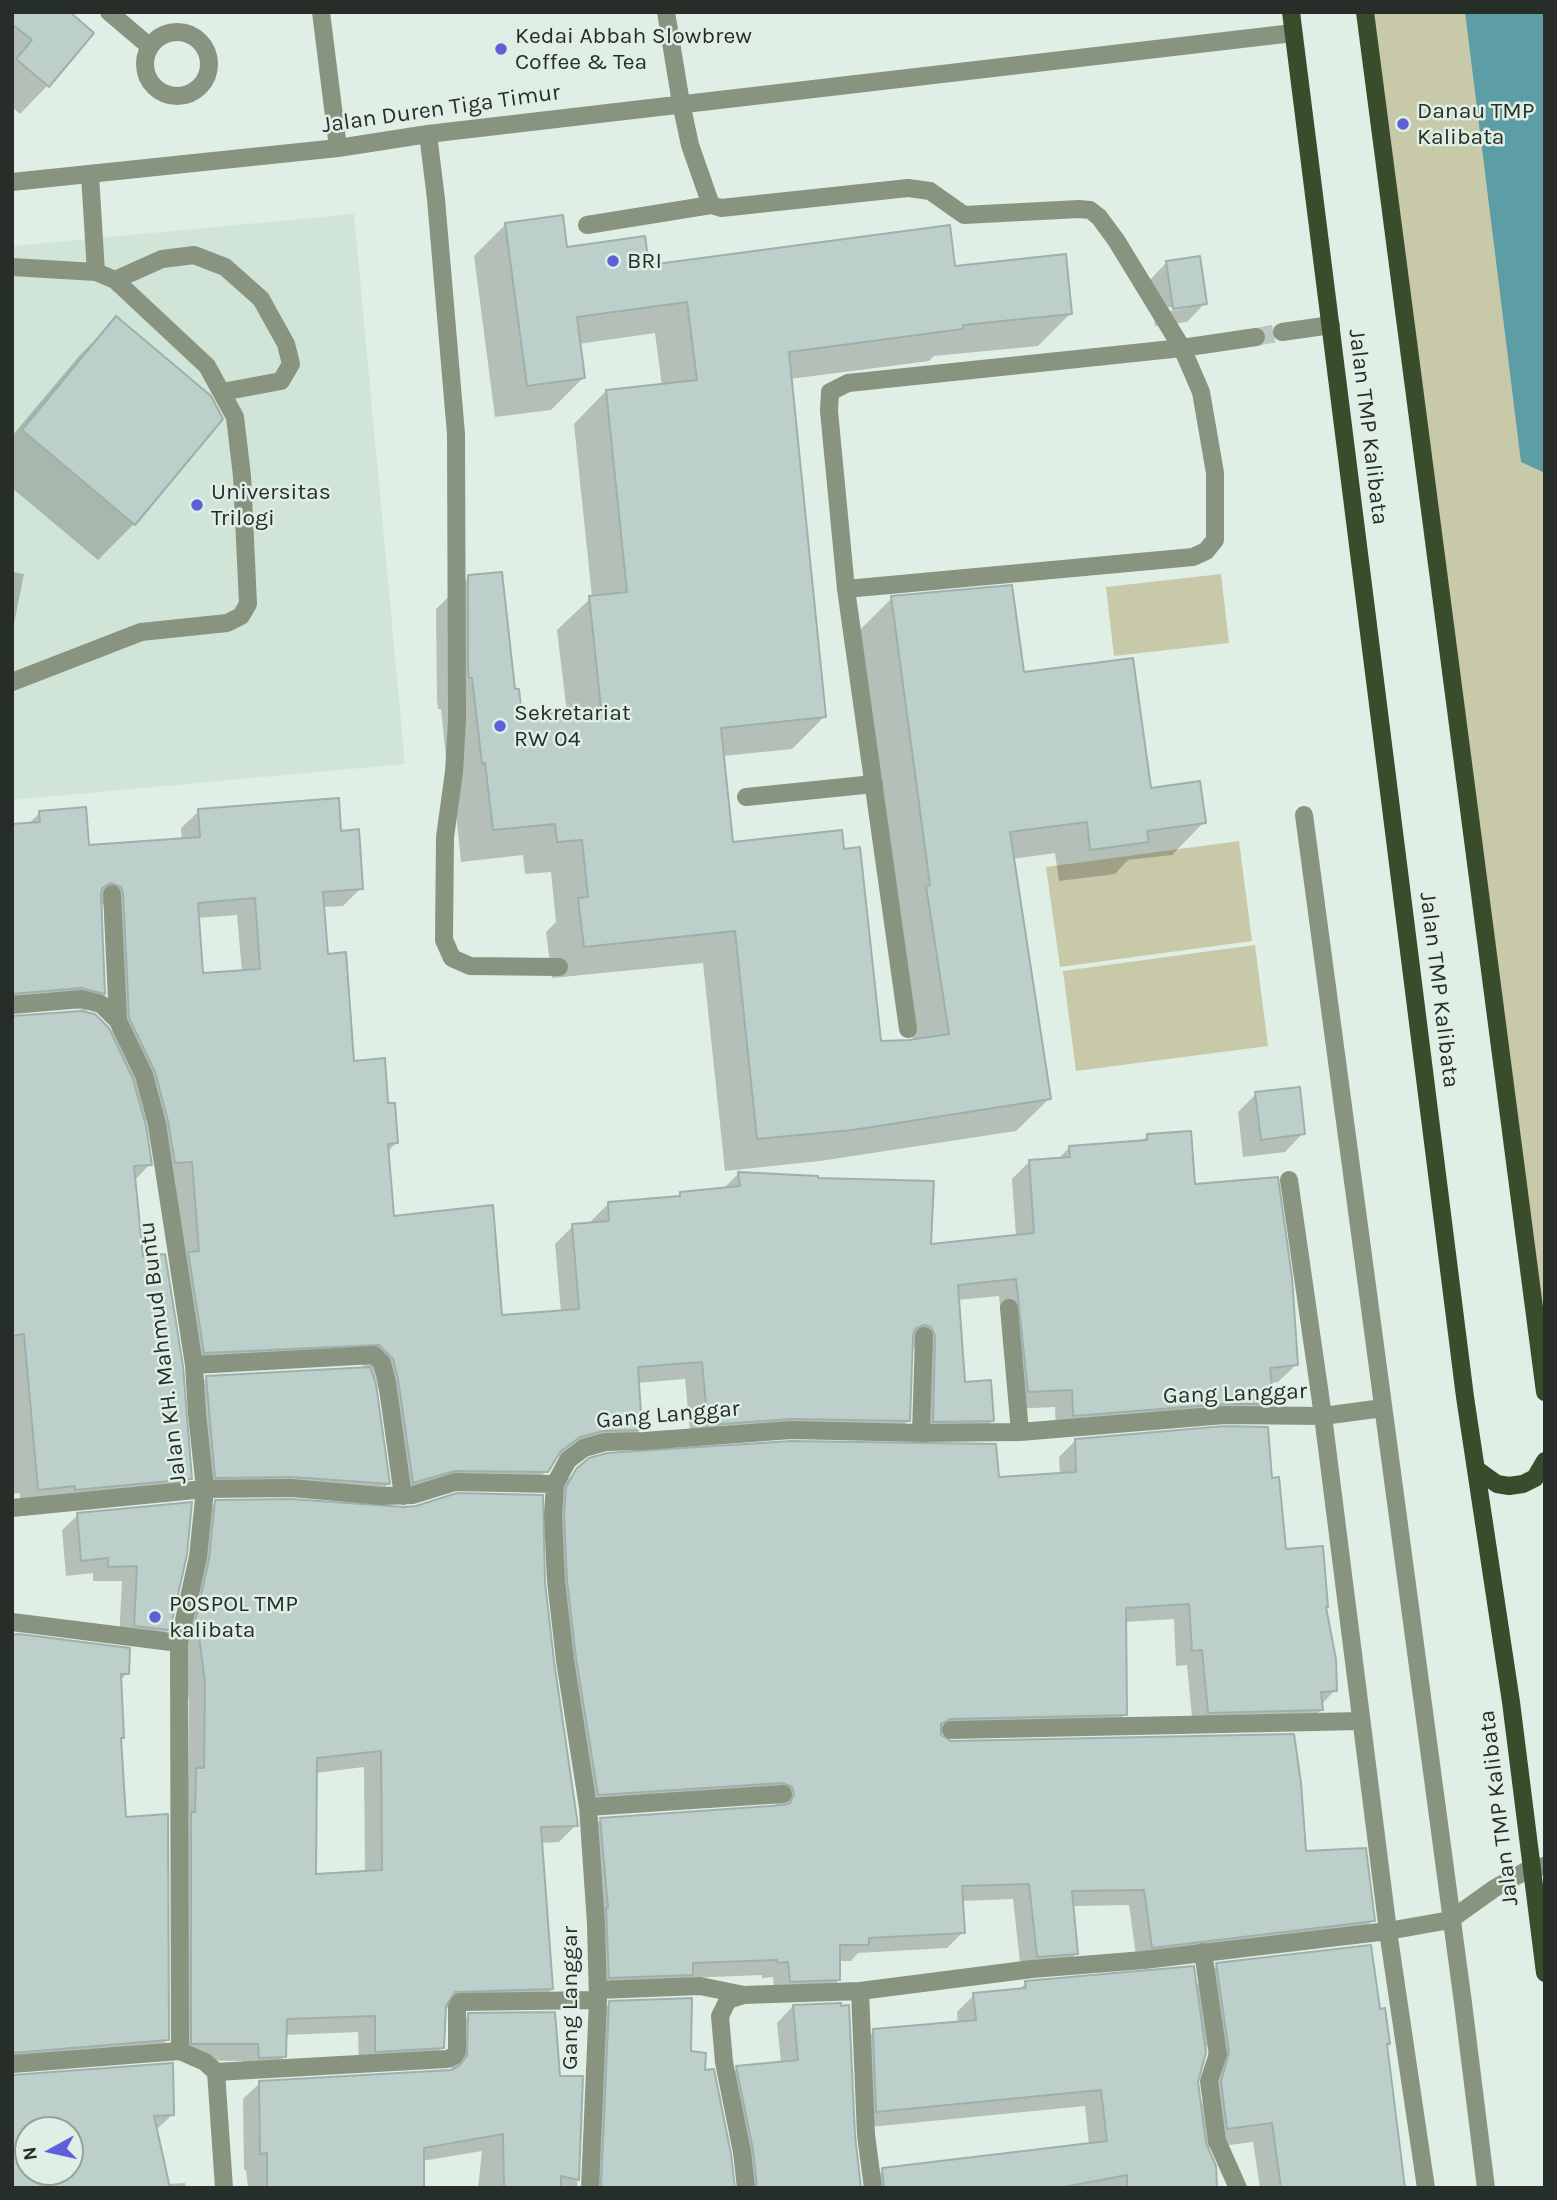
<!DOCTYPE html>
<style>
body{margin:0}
#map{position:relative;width:1557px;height:2200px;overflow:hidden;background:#e0efe5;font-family:Karla,sans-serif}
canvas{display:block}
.frame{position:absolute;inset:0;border:14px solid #272d29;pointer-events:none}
.north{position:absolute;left:14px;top:2116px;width:70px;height:70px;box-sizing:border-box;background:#e0efe5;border:2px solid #96a19a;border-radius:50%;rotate:262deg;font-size:19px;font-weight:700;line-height:28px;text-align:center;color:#272d29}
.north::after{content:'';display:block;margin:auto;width:24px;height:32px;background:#5e60d8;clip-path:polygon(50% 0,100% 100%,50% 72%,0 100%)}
</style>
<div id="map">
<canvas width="1557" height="2200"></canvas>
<div class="frame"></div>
<div class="north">N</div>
</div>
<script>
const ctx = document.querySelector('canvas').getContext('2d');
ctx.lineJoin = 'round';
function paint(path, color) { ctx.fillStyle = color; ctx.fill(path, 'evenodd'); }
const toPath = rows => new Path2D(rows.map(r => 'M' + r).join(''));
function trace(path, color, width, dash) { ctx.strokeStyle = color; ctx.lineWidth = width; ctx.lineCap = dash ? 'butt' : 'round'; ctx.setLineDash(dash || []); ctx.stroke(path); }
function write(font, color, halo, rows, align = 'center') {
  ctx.font = font + ' Karla,sans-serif'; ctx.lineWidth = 5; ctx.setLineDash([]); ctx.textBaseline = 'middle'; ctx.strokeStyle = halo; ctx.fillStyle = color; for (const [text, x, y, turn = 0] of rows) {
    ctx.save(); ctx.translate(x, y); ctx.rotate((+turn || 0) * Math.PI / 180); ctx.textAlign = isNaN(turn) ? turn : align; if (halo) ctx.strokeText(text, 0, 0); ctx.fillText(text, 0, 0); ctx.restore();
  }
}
paint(toPath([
 [354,214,405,764,12,800,12,246]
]), '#d0e5d7');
paint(toPath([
 [1365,12,1545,12,1545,1394],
 [1221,574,1229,643,1114,656,1106,587],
 [1239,841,1252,941,1060,967,1046,867],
 [1255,945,1268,1046,1076,1071,1063,971]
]), '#c8c9a9');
paint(toPath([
 [1465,12,1545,14,1545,473,1521,462]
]), '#5d9ea6');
paint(toPath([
 [12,12,92,33,47,86,20,114,12,107],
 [506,224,566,249,648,267,954,268,1070,314,1038,346,934,356,929,361,790,379,825,716,792,749,723,756,732,844,879,1043,913,1041,895,920,860,630,892,598,1023,674,1150,790,1204,822,1172,855,1128,860,1115,874,1059,881,1055,853,1012,859,1049,1099,1016,1131,820,1161,725,1171,703,963,552,978,546,932,556,922,551,872,525,874,523,855,461,862,454,794,450,795,441,709,438,709,437,699,436,609,469,577,513,691,521,718,567,713,557,630,592,597,574,424,606,391,662,386,655,333,578,344,583,378,551,410,495,417,474,256],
 [1167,262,1205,303,1187,322,1155,326,1149,281],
 [1187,305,1187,308,1165,312,1164,308],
 [116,319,221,419,134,524,98,560,12,488,12,436,80,355],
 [12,572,24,574,12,633],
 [199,811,340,832,361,888,343,906,323,907,327,956,353,1062,387,1105,397,1142,387,1152,392,1218,501,1317,561,1312,555,1244,573,1226,591,1225,591,1221,608,1204,676,1199,681,1194,722,1190,739,1173,929,1246,1016,1236,1012,1179,1029,1162,1058,1159,1070,1147,1141,1142,1147,1136,1193,1186,1296,1365,1278,1382,1270,1383,1271,1398,1253,1416,1056,1433,1055,1407,1011,1409,999,1296,957,1300,963,1384,993,1420,975,1438,916,1439,918,1355,911,1340,908,1421,890,1438,772,1436,691,1442,685,1379,637,1383,641,1429,623,1447,585,1448,561,1454,529,1490,436,1488,395,1500,381,1398,375,1377,369,1371,388,1484,373,1499,201,1492,192,1393,207,1377,367,1369,360,1362,186,1370,175,1179,157,1180,146,1120,143,1120,150,1164,134,1181,142,1258,191,1478,173,1496,21,1507,20,1493,12,1494,12,1018,112,1039,106,912,104,905,99,903,104,993,86,1011,63,1005,12,1009,12,825,28,824,40,813,88,847,182,840,181,828],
 [237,915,242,972,202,975,197,918],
 [1256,1094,1303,1133,1285,1152,1243,1157,1238,1112],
 [1075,1441,1271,1480,1284,1551,1324,1608,1335,1690,1321,1705,1321,1710,1305,1726,1193,1728,1187,1665,1176,1666,1174,1619,1124,1622,1125,1714,1109,1730,939,1734,944,1741,1304,1853,1373,1920,1357,1936,1137,1963,1129,1905,1072,1906,1077,1953,1061,1969,1021,1972,1013,1899,961,1901,963,1932,947,1948,858,1953,851,1961,838,1961,839,1980,823,1996,775,1997,773,1977,762,1978,762,1975,688,1978,675,1990,593,1993,585,1835,601,1819,778,1808,773,1800,582,1810,561,1675,561,1486,578,1469,998,1479,1060,1475,1059,1457],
 [216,1502,543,1582,576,1825,559,1842,541,1843,552,1989,534,2006,444,2008,443,2047,425,2065,359,2068,358,2032,285,2035,285,2056,267,2073,242,2075,242,2061,175,2060,174,1832,188,1778,189,1701,182,1654,198,1520],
 [364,1767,365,1873,314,1875,315,1773],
 [190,1504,169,1630,153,1645,119,1641,122,1581,93,1581,93,1573,66,1576,62,1530,78,1515],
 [12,1637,127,1673,120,1681,123,1737,119,1741,125,1819,167,2040,150,2057,12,2067],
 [1217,1965,1378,2011,1388,2043,1385,2046,1401,2188,1260,2188,1253,2142,1206,2148,1215,2188,866,2188,883,2170,1089,2145,1085,2106,860,2128,857,2048,874,2031,958,2023,957,2012,974,1995,1018,1991,1026,1983,1195,1987],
 [1207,2045,1211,2073,1200,2111,1196,2082],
 [610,2003,689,2053,703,2072,733,2188,586,2188,593,2019],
 [793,2006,853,2136,860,2188,739,2188,721,2085,737,2068,781,2063,777,2023],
 [469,2015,558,2078,582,2077,577,2188,478,2188,482,2151,422,2161,422,2188,248,2188,246,2170,244,2170,243,2099,260,2083,451,2071,452,2032],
 [12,2077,173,2114,155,2131,167,2184,185,2183,186,2188,12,2188],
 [28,2130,70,2130,70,2172,28,2172]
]), '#0003');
const building = toPath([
 [12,12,70,12,94,33,49,87,16,59,32,40,12,24,12,12],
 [563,215,567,247,645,236,649,265,950,225,955,266,1066,254,1072,314,963,325,963,329,789,352,826,717,721,728,733,842,842,830,844,849,860,847,881,1041,909,1040,949,1034,926,886,930,885,891,596,1012,585,1024,672,1133,658,1151,788,1200,781,1206,823,1147,831,1149,842,1090,850,1087,822,1010,832,1051,1099,853,1130,757,1139,735,931,584,947,578,898,588,897,582,840,557,842,555,824,493,830,485,763,482,764,472,678,469,678,468,666,468,575,502,572,515,689,519,689,522,716,601,708,589,596,627,592,606,390,697,380,687,302,577,317,585,378,527,386,505,223,563,215],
 [1200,256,1207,304,1173,309,1166,261,1200,256],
 [116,316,211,396,223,419,135,525,22,430,116,316],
 [339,798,341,831,359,829,363,889,323,892,328,954,346,952,354,1061,385,1058,388,1103,395,1103,398,1143,388,1144,394,1216,493,1205,502,1315,579,1309,572,1224,609,1221,608,1202,680,1196,680,1192,740,1186,738,1172,818,1176,818,1178,934,1181,931,1244,1034,1233,1029,1160,1070,1157,1069,1146,1147,1140,1147,1134,1191,1131,1195,1184,1278,1177,1292,1277,1298,1365,1270,1368,1273,1399,1266,1399,1266,1404,1224,1404,1073,1416,1072,1390,1028,1392,1016,1279,958,1285,965,1382,991,1380,994,1421,933,1422,935,1336,931,1327,924,1325,915,1329,913,1336,910,1421,791,1419,708,1425,702,1362,638,1367,642,1430,604,1431,580,1437,561,1451,548,1472,455,1471,413,1483,398,1379,393,1359,379,1345,204,1353,188,1252,199,1251,192,1162,175,1163,168,1121,155,1072,129,1018,123,893,121,887,111,883,102,888,101,894,105,994,81,988,12,994,12,824,40,822,39,811,86,807,89,845,200,837,198,809,339,798],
 [255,898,260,969,203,973,198,903,255,898],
 [81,1011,95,1014,109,1028,133,1079,146,1126,152,1165,134,1166,143,1256,165,1254,183,1366,192,1479,75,1490,75,1486,38,1490,24,1334,12,1336,12,1016,81,1011],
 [1300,1087,1305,1134,1261,1140,1255,1092,1300,1087],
 [370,1367,376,1384,390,1484,292,1477,215,1478,206,1376,370,1367],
 [1225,1426,1268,1427,1272,1478,1279,1477,1286,1549,1323,1546,1328,1607,1326,1607,1336,1659,1337,1691,1321,1692,1323,1710,1208,1713,1202,1650,1192,1651,1189,1604,1126,1608,1127,1715,951,1719,941,1724,941,1735,951,1741,1294,1734,1301,1783,1306,1851,1366,1848,1375,1921,1152,1948,1144,1890,1072,1891,1078,1954,1037,1957,1029,1884,962,1886,965,1933,869,1938,869,1945,840,1945,840,1980,790,1982,788,1962,778,1963,777,1960,693,1963,693,1975,609,1978,606,1908,608,1908,600,1818,784,1805,790,1803,794,1794,792,1787,782,1783,598,1795,576,1658,567,1580,564,1515,566,1487,577,1468,589,1458,607,1453,791,1441,996,1444,999,1477,1076,1472,1075,1439,1225,1426],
 [457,1493,543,1495,545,1582,554,1661,578,1826,541,1827,553,1989,455,1992,446,2006,444,2048,375,2052,375,2016,287,2019,286,2057,259,2058,258,2044,191,2044,191,1812,195,1812,196,1768,204,1768,205,1682,199,1637,192,1636,209,1559,215,1500,291,1499,404,1507,416,1506,457,1493],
 [381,1751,382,1870,316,1874,317,1758,381,1751],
 [192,1502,187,1555,170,1630,134,1626,137,1566,108,1567,108,1558,81,1561,77,1513,192,1502],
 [19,1634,130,1648,129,1674,121,1674,124,1738,121,1738,126,1817,168,1814,169,2040,12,2053,12,1635,19,1634],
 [1371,1945,1380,2009,1385,2008,1390,2044,1387,2044,1405,2188,1281,2188,1272,2123,1227,2129,1221,2082,1229,2052,1216,1963,1371,1945],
 [1194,1966,1206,2053,1198,2082,1206,2143,1216,2166,1217,2188,1127,2188,1127,2175,1059,2188,884,2188,882,2168,1107,2141,1101,2090,876,2112,873,2029,976,2020,973,1993,1026,1988,1025,1981,1194,1966],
 [692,1998,691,2051,706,2053,705,2070,714,2069,731,2154,735,2188,611,2188,601,2186,609,2001,692,1998],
 [841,2003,841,2006,849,2005,855,2135,861,2188,757,2188,753,2150,736,2066,798,2060,793,2005,841,2003],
 [555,2012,560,2076,583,2076,579,2180,561,2176,561,2188,504,2188,503,2134,424,2148,424,2188,267,2188,267,2153,260,2154,259,2081,451,2070,459,2066,467,2056,468,2013,555,2012],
 [173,2063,174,2115,154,2116,170,2188,12,2188,12,2075,173,2063],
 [28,2130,70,2130,70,2172,28,2172,28,2130]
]);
paint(building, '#bccfcb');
trace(building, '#9eb0ac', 2);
trace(toPath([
 [1256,337,1282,332]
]), '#bbc8bf', 18, [18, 9]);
trace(toPath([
 [109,12,149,46],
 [321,12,338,148],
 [666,12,681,103,690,145,711,205,721,208,908,188,930,191,964,215,1079,209,1090,210,1099,217,1116,240,1182,348,1201,392,1215,473,1215,540,1206,551,1193,557,846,589],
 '145 64a32 32 0 1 1 64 0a32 32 0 1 1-64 0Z',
 [428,134,436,199,456,434,457,721,454,772,445,837,444,940,452,958,470,966,559,967],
 [90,175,96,272],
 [12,182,338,148,428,134,1293,33],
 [587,225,711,205],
 [12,267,96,272,115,280,207,366,235,417,242,476,248,604,241,616,227,623,141,632,12,682],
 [115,280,162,259,194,255,225,267,261,299,286,344,291,364,281,381,222,392],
 [1282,332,1331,325],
 [746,797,874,784],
 [1304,815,1463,2003,1486,2188],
 [112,894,118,1021],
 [12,1005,82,999,101,1004,118,1021,144,1075,157,1124,194,1365,197,1414,205,1489,198,1557,179,1643,180,2051],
 [908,1029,846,589,829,411,830,392,848,383,1182,348,1256,337],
 [1289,1180,1323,1416,1388,1931,1426,2188],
 [1009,1308,1020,1432],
 [194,1365,374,1355,382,1363,387,1382,403,1496],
 [921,1433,924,1336],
 [12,1508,205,1489,291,1488,382,1496,413,1495,455,1482,555,1484],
 [12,1622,179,1643],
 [951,1730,1360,1721],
 [588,1807,783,1794],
 [1203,1952,1218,2054,1209,2081,1217,2141,1238,2188],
 [598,1990,700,1986,744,1995],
 [860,1991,866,2135,873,2188],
 [12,2064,180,2051,205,2062,216,2072,224,2188],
 [216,2072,447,2059,454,2056,457,2051,457,2007,460,2002,598,2000],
 [590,2188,598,2000,596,1924,588,1807,565,1660,556,1581,553,1515,555,1484,568,1460,584,1448,605,1442,644,1441,791,1430,921,1433,1020,1432,1225,1415,1323,1416,1383,1408],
 [746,2188,742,2152,724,2062,720,2016,728,2000,744,1995,860,1991,1032,1969,1144,1960,1388,1931,1450,1920,1495,1888,1531,1868,1545,1866]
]), '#889380', 18);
trace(toPath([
 [1291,12,1465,1397,1511,1702,1545,1973],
 [1365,12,1545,1392],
 [1476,1469,1497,1484,1509,1486,1523,1484,1535,1478,1545,1461]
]), '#394c2b', 18);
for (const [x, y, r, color] of [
 [501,49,7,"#5e60d8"],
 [1403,124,7,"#5e60d8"],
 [613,261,7,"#5e60d8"],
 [197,505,7,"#5e60d8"],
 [500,726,7,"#5e60d8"],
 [155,1617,7,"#5e60d8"]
]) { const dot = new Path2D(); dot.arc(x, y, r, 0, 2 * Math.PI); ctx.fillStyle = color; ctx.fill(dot); trace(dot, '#e0efe5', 2.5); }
write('23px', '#272d29', '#e0efe5', [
 ["Kedai Abbah Slowbrew",515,36],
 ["Coffee & Tea",515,62],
 ["Danau TMP",1417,111],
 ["Kalibata",1417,137],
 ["BRI",627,261],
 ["Universitas",211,492],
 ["Trilogi",211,518],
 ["Sekretariat",514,713],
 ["RW 04",514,739],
 ["POSPOL TMP",169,1604],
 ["kalibata",169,1630]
], 'left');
write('23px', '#272d29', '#e0efe5', [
 ["Jalan Duren Tiga Timur",441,109,-8],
 ["Jalan TMP Kalibata",1368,427,83],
 ["Jalan TMP Kalibata",1439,990,83],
 ["Jalan KH. Mahmud Buntu",163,1353,-97],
 ["Gang Langgar",1235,1394,-2],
 ["Gang Langgar",668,1415,-5],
 ["Jalan TMP Kalibata",1499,1808,-97],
 ["Gang Langgar",570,1998,-90]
]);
</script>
